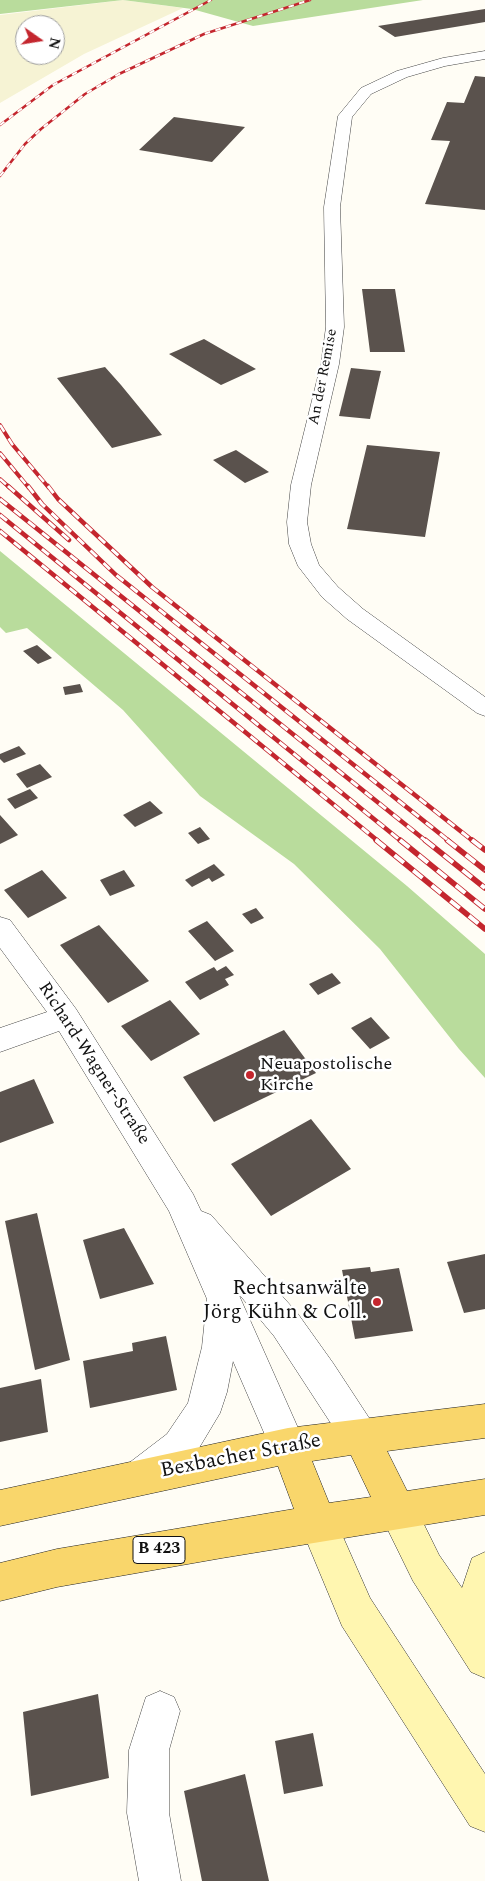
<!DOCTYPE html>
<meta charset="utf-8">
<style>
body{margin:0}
#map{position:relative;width:485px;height:1881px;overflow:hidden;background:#fffdf5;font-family:Spectral,serif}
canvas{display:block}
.north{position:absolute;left:15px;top:15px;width:50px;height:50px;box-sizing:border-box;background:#fff;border:1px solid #a0a0a0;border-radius:50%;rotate:103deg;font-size:14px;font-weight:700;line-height:20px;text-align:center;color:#111}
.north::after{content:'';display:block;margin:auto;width:18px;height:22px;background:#c4262e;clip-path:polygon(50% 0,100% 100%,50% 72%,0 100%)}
</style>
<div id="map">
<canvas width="485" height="1881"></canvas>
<div class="north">N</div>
</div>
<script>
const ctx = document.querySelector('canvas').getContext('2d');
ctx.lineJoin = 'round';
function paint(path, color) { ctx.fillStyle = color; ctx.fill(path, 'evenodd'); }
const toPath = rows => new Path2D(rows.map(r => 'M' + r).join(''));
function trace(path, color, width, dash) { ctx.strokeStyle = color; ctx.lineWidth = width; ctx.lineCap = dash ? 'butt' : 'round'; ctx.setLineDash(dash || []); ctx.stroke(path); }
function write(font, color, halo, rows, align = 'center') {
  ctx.font = font + ' Spectral,serif'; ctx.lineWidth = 5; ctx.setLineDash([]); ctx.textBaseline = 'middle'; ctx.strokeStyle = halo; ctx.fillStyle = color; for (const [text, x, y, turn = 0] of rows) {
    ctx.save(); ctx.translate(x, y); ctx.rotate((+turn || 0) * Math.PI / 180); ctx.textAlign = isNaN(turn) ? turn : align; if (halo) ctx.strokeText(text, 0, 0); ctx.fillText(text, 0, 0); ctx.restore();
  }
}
paint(toPath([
 [123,0,183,8,84,54,0,103,0,15],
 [25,25,55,25,55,55,25,55]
]), '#f6f3d4');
paint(toPath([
 [0,0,423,0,253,26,192,9,123,0,0,14],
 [0,551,407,886,485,954,485,1078,459,1049,380,949,294,864,200,796,123,710,27,628,6,633,0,627]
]), '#b9dc9c');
paint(toPath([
 [485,9,485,22,395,37,378,26],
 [475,76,485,77,485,210,425,204,450,141,431,140,447,102,464,103],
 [174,117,245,127,212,162,139,150],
 [362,289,395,289,405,352,370,352],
 [204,339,256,369,221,385,169,354],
 [105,367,121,385,162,435,112,448,57,378],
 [351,368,381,371,370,419,339,416],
 [367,445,440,452,425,537,347,529],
 [236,450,269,472,245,483,213,460],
 [37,645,52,658,38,664,23,651],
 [80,684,83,692,65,695,63,687],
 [19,746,26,754,4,763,0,759,0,754],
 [40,764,52,777,27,788,16,774],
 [30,789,38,798,15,809,7,799],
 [150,801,163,813,135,827,123,815],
 [0,815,18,835,0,844],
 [200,827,210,839,198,844,188,833],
 [214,864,225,875,212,882,209,878,192,887,185,880],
 [42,870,67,898,28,918,4,890],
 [124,870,135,886,110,896,100,880],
 [256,908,264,918,251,924,242,914],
 [207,921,234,951,215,961,188,931],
 [99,925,149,981,108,1003,60,945],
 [226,966,234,975,225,979,229,985,200,1000,185,982,214,967,217,971],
 [332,973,341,983,318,995,309,984],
 [170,1000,200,1034,151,1061,121,1026],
 [371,1017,390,1038,370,1049,351,1028],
 [284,1030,316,1073,214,1122,183,1077],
 [34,1079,54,1123,0,1143,0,1092],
 [311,1119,351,1169,271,1216,231,1164],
 [37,1213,70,1360,35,1370,5,1221],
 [124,1228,154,1284,100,1299,83,1240],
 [485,1254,485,1309,464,1313,447,1262],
 [370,1267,371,1272,399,1268,413,1331,355,1339,342,1270],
 [166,1336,177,1390,90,1408,83,1361,133,1351,132,1343],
 [41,1379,48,1432,0,1442,0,1388],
 [98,1694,109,1778,31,1796,23,1712],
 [313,1733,323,1786,284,1794,275,1741],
 [245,1774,269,1881,202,1881,184,1791]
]), '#5a524d');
const street = toPath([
 [485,51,485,59,445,66,407,77,371,94,352,117,340,207,344,327,339,364,311,485,307,522,311,544,319,565,338,587,363,609,485,697,485,716,477,713,347,619,322,597,298,566,289,544,287,522,291,485,321,364,326,327,324,207,338,116,361,88,397,71,443,58,485,51],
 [0,917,10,920,76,1009,193,1194,201,1211,211,1215,298,1314,333,1363,373,1424,378,1436,373,1448,360,1453,347,1448,274,1336,238,1293,306,1446,301,1458,288,1464,275,1458,233,1361,227,1392,220,1413,193,1458,155,1489,142,1494,129,1489,124,1476,129,1463,167,1434,188,1403,202,1347,207,1299,169,1211,59,1031,0,1052,0,1028,47,1012,0,948,0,917],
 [160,1691,174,1697,180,1711,169,1750,169,1813,181,1881,139,1881,127,1813,129,1750,146,1697,160,1691]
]);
const secondary = toPath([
 [398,1493,411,1498,439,1555,462,1588,472,1558,485,1552,485,1678,471,1672,413,1581,385,1524,380,1511,385,1498,398,1493],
 [319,1506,332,1512,370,1598,485,1774,485,1832,470,1826,342,1626,300,1525,306,1512,319,1506]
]);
const primary = toPath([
 [485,1404,485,1438,387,1451,407,1491,485,1479,485,1515,222,1558,57,1587,0,1601,0,1563,57,1549,294,1509,278,1466,0,1526,0,1490,288,1428,485,1404],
 [351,1455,371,1497,329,1503,312,1461,351,1455]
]);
trace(street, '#444', 1);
trace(secondary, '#333', 1);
trace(primary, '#222', 1);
paint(street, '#fff');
paint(secondary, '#fff6b0');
paint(primary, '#f9d66b');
const railFar3 = toPath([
 [0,125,53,85,211,0],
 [0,176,25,144,41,129,85,94,119,74,204,34,310,0]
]);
const railFar2 = toPath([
 [0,425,12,444,49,488],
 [0,453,29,488],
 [0,479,10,488]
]);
const railFar1 = toPath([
 [8,486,69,540],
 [28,486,42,504,116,575,449,841],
 [48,486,58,499,152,587,473,841],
 [0,499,426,841],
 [0,515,401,841],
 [0,531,378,841]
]);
const rail = toPath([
 [376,840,485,929],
 [400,840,485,909],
 [425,840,485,888],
 [447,840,485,870],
 [472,840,485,850]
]);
trace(railFar3, '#c4262e', 2.5);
trace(railFar2, '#c4262e', 4);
trace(railFar1, '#c4262e', 4.5);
trace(rail, '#c4262e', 5.5);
trace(railFar3, '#fff', 2, [5.5]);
trace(railFar2, '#fff', 2.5, [8]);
trace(railFar1, '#fff', 3, [9]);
trace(rail, '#fff', 4, [12]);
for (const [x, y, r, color] of [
 [250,1075,5,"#c4262e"],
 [377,1302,5,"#c4262e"]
]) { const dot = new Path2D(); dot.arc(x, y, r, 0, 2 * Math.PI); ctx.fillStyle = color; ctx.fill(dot); trace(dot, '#fff', 2); }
write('15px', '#111', '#fff', [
 ["An der Remise",324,377,-79]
]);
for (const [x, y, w] of [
 [159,1550,52]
]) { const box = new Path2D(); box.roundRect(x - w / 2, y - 13.5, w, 27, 4); ctx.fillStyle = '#fff'; ctx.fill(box); trace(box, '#111', 1); }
write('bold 16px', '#111', null, [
 ["B 423",159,1550]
]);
write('18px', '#111', '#fff', [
 ["Richard-Wagner-Straße",93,1064,57]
]);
write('18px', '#111', '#fff', [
 ["Neuapostolische",260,1065],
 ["Kirche",260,1086]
], 'left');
write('21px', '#111', '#fff', [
 ["Rechtsanwälte",367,1290],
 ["Jörg Kühn & Coll.",367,1314]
], 'right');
write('21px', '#111', '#fff', [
 ["Bexbacher Straße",241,1457,-11]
]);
</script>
